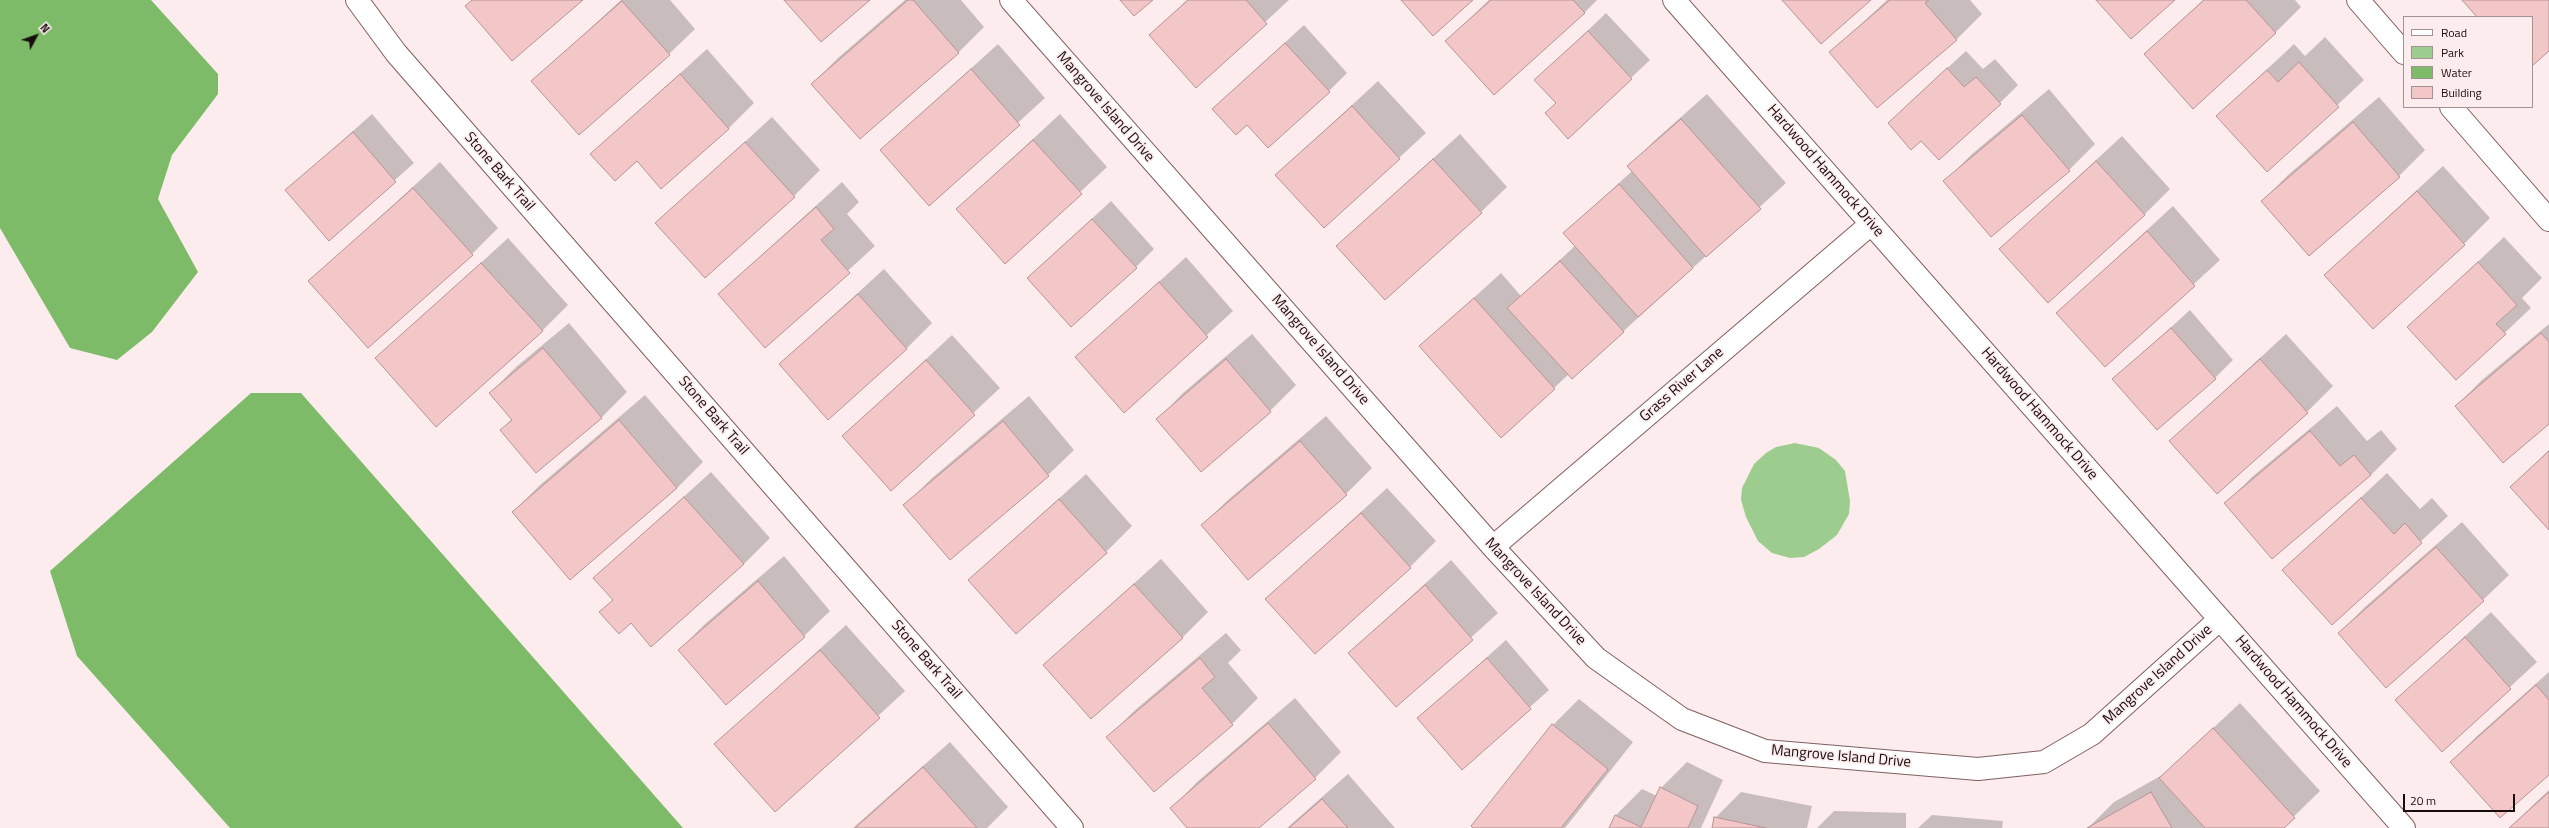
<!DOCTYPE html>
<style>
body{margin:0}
#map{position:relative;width:2549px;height:828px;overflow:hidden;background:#fceced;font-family:"Titillium Web",sans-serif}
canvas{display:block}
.legend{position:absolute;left:2403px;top:16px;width:130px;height:92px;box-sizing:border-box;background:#fceced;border:1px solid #a19394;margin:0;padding:5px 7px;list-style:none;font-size:12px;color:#190d0e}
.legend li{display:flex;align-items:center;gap:8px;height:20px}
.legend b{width:20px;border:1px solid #a19394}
.north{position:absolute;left:16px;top:16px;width:40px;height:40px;-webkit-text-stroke:3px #fceced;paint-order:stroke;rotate:49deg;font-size:11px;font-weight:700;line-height:16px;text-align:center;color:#190d0e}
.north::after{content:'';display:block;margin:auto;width:14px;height:18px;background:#190d0e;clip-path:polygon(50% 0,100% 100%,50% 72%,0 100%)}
.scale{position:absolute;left:2403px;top:794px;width:112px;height:18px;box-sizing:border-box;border:2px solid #190d0e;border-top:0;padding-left:5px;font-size:12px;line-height:14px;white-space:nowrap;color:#190d0e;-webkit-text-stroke:3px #fceced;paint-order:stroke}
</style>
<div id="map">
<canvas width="2549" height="828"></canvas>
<ul class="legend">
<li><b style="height:5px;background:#fff"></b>Road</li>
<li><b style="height:11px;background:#9dcd8e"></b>Park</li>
<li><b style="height:11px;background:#7dbb69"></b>Water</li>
<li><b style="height:11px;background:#f3c6c8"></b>Building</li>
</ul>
<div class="north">N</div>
<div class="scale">20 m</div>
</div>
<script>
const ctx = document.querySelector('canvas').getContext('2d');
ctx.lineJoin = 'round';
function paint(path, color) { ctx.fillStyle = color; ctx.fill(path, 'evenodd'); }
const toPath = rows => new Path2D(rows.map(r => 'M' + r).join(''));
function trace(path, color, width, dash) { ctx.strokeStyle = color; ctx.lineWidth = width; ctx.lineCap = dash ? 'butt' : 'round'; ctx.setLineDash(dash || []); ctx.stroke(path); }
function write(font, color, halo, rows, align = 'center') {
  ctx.font = font + ' "Titillium Web",sans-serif'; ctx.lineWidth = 3.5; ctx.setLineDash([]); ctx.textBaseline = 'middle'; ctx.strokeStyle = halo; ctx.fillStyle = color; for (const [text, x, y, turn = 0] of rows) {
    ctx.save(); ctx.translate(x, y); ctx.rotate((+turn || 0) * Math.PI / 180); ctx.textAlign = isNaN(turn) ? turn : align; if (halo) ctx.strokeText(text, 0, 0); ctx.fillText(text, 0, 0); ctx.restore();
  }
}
paint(toPath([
 [1795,443,1819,448,1836,460,1845,471,1850,501,1849,514,1837,535,1819,549,1804,557,1790,558,1772,553,1758,541,1746,517,1741,500,1742,488,1754,464,1766,453,1776,447]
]), '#9dcd8e');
paint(toPath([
 [0,0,151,0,218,74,218,94,172,155,158,199,198,272,152,332,117,360,70,348,0,228],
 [251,393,301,393,683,828,230,828,77,656,50,571]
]), '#7dbb69');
paint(toPath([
 [621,0,670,0,695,29,669,54,533,81],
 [905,0,961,0,984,27,958,53,812,84,838,58],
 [1187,0,1289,0,1196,86,1150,35],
 [1489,0,1597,0,1584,13,1446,41],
 [1887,0,1970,0,1982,14,1956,40,1831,52],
 [2203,0,2295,0,2301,7,2275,33,2145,55],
 [1606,13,1650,60,1568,137,1557,102,1536,80],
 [1304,25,1347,73,1329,91,1247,124,1213,109],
 [2325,37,2364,80,2267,171,2217,116,2294,44,2305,56],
 [998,44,1045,98,929,204,881,150],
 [707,49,754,103,729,128,662,187,637,160,591,154],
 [1966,51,1983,69,1995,59,2018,85,2000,103,1907,105],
 [1378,81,1426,133,1324,227,1276,175],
 [2049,89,2095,144,2069,170,1991,236,1945,181,1971,155],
 [1707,94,1786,183,1572,378,1569,374,1554,388,1421,346,1501,273,1521,296,1576,245,1565,233,1632,171,1629,167,1654,141],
 [2379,97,2425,150,2399,176,2309,255,2262,201,2288,175],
 [372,114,414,163,329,239,287,190],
 [1060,114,1107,167,1005,262,957,209],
 [772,117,820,170,794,196,657,223],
 [1460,134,1507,187,1481,212,1337,246],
 [2122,136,2170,189,2144,215,2000,249],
 [440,162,498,228,472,254,310,281],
 [2443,166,2490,218,2464,244,2325,275],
 [842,182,859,202,847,214,875,246,765,346,719,294],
 [1111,201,1154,249,1136,267,1028,278],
 [2173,206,2220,260,2105,366,2057,313],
 [2504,237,2542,278,2522,298,2531,308,2456,379,2409,327],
 [508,238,568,305,542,331,377,358],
 [1186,257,1233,311,1124,411,1076,358],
 [884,269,932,323,906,349,780,364],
 [2190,310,2233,360,2215,378,2114,379],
 [569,323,627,392,601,418,501,430,512,419,490,393,516,367],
 [2549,324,2549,423,2456,406,2482,380],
 [1252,334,1296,385,1270,411,1158,419,1183,393],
 [2286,334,2333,386,2307,412,2170,441],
 [952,335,1000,388,891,490,843,436],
 [645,395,703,462,677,488,570,579,513,512,539,486],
 [1029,396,1074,450,1048,475,905,505,931,479],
 [2337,406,2367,441,2381,430,2397,449,2371,475,2226,503,2252,477],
 [1326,416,1372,468,1346,494,1248,578,1202,525,1228,500],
 [2549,450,2549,529,2511,487],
 [711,472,770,538,744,564,614,600,594,578],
 [2387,473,2420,509,2432,498,2448,516,2332,624,2283,570],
 [1086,474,1132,526,1106,552,969,580],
 [1387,488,1436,541,1410,567,1266,599],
 [2462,522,2509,575,2483,600,2339,633,2365,607],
 [784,556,830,611,804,636,679,650,705,624],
 [1161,559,1208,612,1182,638,1044,665],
 [1451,560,1498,613,1396,706,1349,653],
 [2491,612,2537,662,2442,750,2396,700],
 [846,625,905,691,775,811,716,744],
 [1226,633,1241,650,1228,663,1258,698,1232,724,1154,791,1108,737,1134,711],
 [1506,640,1549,690,1462,768,1419,718],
 [2549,672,2549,773,2451,762,2477,736],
 [1295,698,1341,752,1315,778,1257,828,1188,828,1172,808,1197,782],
 [1579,699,1633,742,1565,828,1475,828,1553,725],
 [2240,703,2320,791,2282,828,2088,828,2114,802,2164,774],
 [950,742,1008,807,987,828,853,828],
 [1687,762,1723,780,1701,828,1610,828,1616,815,1642,789,1657,796,1661,788],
 [1348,774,1395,828,1287,828],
 [2549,790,2549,828,2510,828,2536,802],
 [1741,792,1812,806,1807,828,1713,828,1715,818],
 [1834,811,1906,813,1906,828,1817,828],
 [1932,815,2003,821,2002,828,1918,828]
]), '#0003');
const building = toPath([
 [472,0,583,0,512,61,465,6,472,0],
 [784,0,870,0,821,42,784,0],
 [908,0,913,0,959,53,860,139,811,84,908,0],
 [1120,0,1153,0,1134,16,1120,0],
 [1188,0,1246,0,1267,24,1196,88,1149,35,1188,0],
 [1401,0,1473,0,1433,36,1401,0],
 [1491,0,1573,0,1585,13,1494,95,1445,41,1491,0],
 [1782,0,1871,0,1821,44,1782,0],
 [1890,0,1929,0,1925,3,1957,40,1877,108,1829,52,1890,0],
 [2096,0,2175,0,2131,39,2096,0],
 [2204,0,2246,0,2276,33,2193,109,2144,54,2204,0],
 [2462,0,2549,0,2549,51,2532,66,2532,17,2477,17,2462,0],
 [622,1,670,55,579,135,531,81,622,1],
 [1588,31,1632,79,1568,139,1545,113,1556,103,1534,80,1588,31],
 [1285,43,1330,92,1268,148,1247,125,1236,135,1212,109,1285,43],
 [2299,62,2339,107,2267,172,2216,116,2267,70,2278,82,2299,62],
 [1947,68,1964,87,1976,77,2001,104,1939,160,1921,141,1911,150,1888,123,1947,68],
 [971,69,1020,125,929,206,880,150,971,69],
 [680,74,729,129,661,189,637,161,615,181,590,154,680,74],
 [1352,106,1400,159,1324,228,1275,175,1352,106],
 [2022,115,2070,171,1991,237,1943,181,2022,115],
 [1681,119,1761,209,1706,257,1627,166,1681,119],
 [2353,122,2400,177,2309,256,2261,201,2353,122],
 [353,132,396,182,329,241,285,190,353,132],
 [1033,140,1082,194,1005,264,956,209,1033,140],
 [745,142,795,197,705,278,655,223,745,142],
 [1433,159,1482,213,1385,300,1336,246,1433,159],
 [2096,161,2145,215,2048,303,1999,249,2096,161],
 [1619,184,1693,268,1638,317,1563,233,1619,184],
 [413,188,473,255,368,348,308,281,413,188],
 [2417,191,2465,245,2373,329,2324,275,2417,191],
 [816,207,834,229,821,240,850,273,765,348,718,294,816,207],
 [1092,219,1137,268,1071,327,1027,278,1092,219],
 [2147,231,2195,286,2105,367,2056,313,2147,231],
 [1560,261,1624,332,1572,379,1507,308,1560,261],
 [2478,262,2517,305,2496,324,2506,334,2456,380,2407,327,2478,262],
 [481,263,543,331,436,427,375,358,481,263],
 [1159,282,1208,337,1124,413,1075,357,1159,282],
 [858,294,907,349,828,420,779,364,858,294],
 [1474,298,1555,389,1501,438,1419,346,1474,298],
 [2171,328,2216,379,2157,430,2112,379,2171,328],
 [2541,333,2549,342,2549,424,2503,463,2455,406,2541,333],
 [543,348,602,418,536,473,500,430,512,420,489,393,543,348],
 [1226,359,1271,412,1201,472,1156,419,1226,359],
 [2260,359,2308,413,2217,494,2169,441,2260,359],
 [926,360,975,415,891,491,842,436,926,360],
 [619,420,677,488,570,580,512,512,619,420],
 [1003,421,1049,476,950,560,903,505,1003,421],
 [2310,431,2340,466,2354,455,2371,475,2272,559,2224,503,2310,431],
 [1300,441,1347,495,1248,580,1201,525,1300,441],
 [2549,451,2549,530,2510,487,2549,451],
 [684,497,744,564,651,647,631,623,619,634,599,612,613,600,593,578,684,497],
 [2361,498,2394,534,2405,523,2422,543,2332,625,2282,570,2361,498],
 [1059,499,1107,553,1016,634,968,580,1059,499],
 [1361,513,1411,568,1315,654,1265,599,1361,513],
 [2436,547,2484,601,2386,688,2338,633,2436,547],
 [758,581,805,637,726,705,678,650,758,581],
 [1134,584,1183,638,1091,719,1043,665,1134,584],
 [1425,585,1473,640,1396,707,1348,653,1425,585],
 [2465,637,2511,689,2442,752,2395,700,2465,637],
 [820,650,880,718,775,812,714,744,820,650],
 [1200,658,1215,677,1202,688,1233,725,1154,792,1106,737,1200,658],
 [1487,658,1531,709,1462,770,1417,718,1487,658],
 [2536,685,2549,700,2549,775,2500,818,2450,762,2536,685],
 [1268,723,1316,779,1259,828,1187,828,1170,808,1268,723],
 [1552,724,1608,769,1561,828,1473,828,1471,826,1552,724],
 [2213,728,2295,818,2284,828,2205,828,2159,778,2213,728],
 [923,767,977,828,855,828,923,767],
 [1660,787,1698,806,1688,828,1609,828,1615,815,1641,827,1660,787],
 [2151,792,2172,828,2087,828,2151,792],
 [2549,792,2549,828,2509,828,2549,792],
 [1322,799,1348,828,1289,828,1322,799],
 [1714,817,1766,828,1712,828,1714,817]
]);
paint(building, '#f3c6c8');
trace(building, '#b79395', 1);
const minor = toPath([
 [357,0,396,53,1072,828],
 [1011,0,1493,547,1596,658,1682,719,1765,751,1978,769,2044,762,2092,734,2220,619],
 [1674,0,2404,828],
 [2358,0,2404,53],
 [2451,107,2549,220],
 [1493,547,1871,224]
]);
trace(minor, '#805f61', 24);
trace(minor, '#fff', 22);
write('15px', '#190d0e', '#fceced', [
 ["Mangrove Island Drive",1105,107,49],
 ["Hardwood Hammock Drive",1825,171,49],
 ["Stone Bark Trail",499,172,49],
 ["Mangrove Island Drive",1320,350,49],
 ["Grass River Lane",1682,385,-41],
 ["Hardwood Hammock Drive",2039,414,49],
 ["Stone Bark Trail",713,416,49],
 ["Mangrove Island Drive",1535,592,47],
 ["Stone Bark Trail",926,660,49],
 ["Mangrove Island Drive",2158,675,-42],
 ["Hardwood Hammock Drive",2293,702,49],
 ["Mangrove Island Drive",1841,757,5]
]);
</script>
